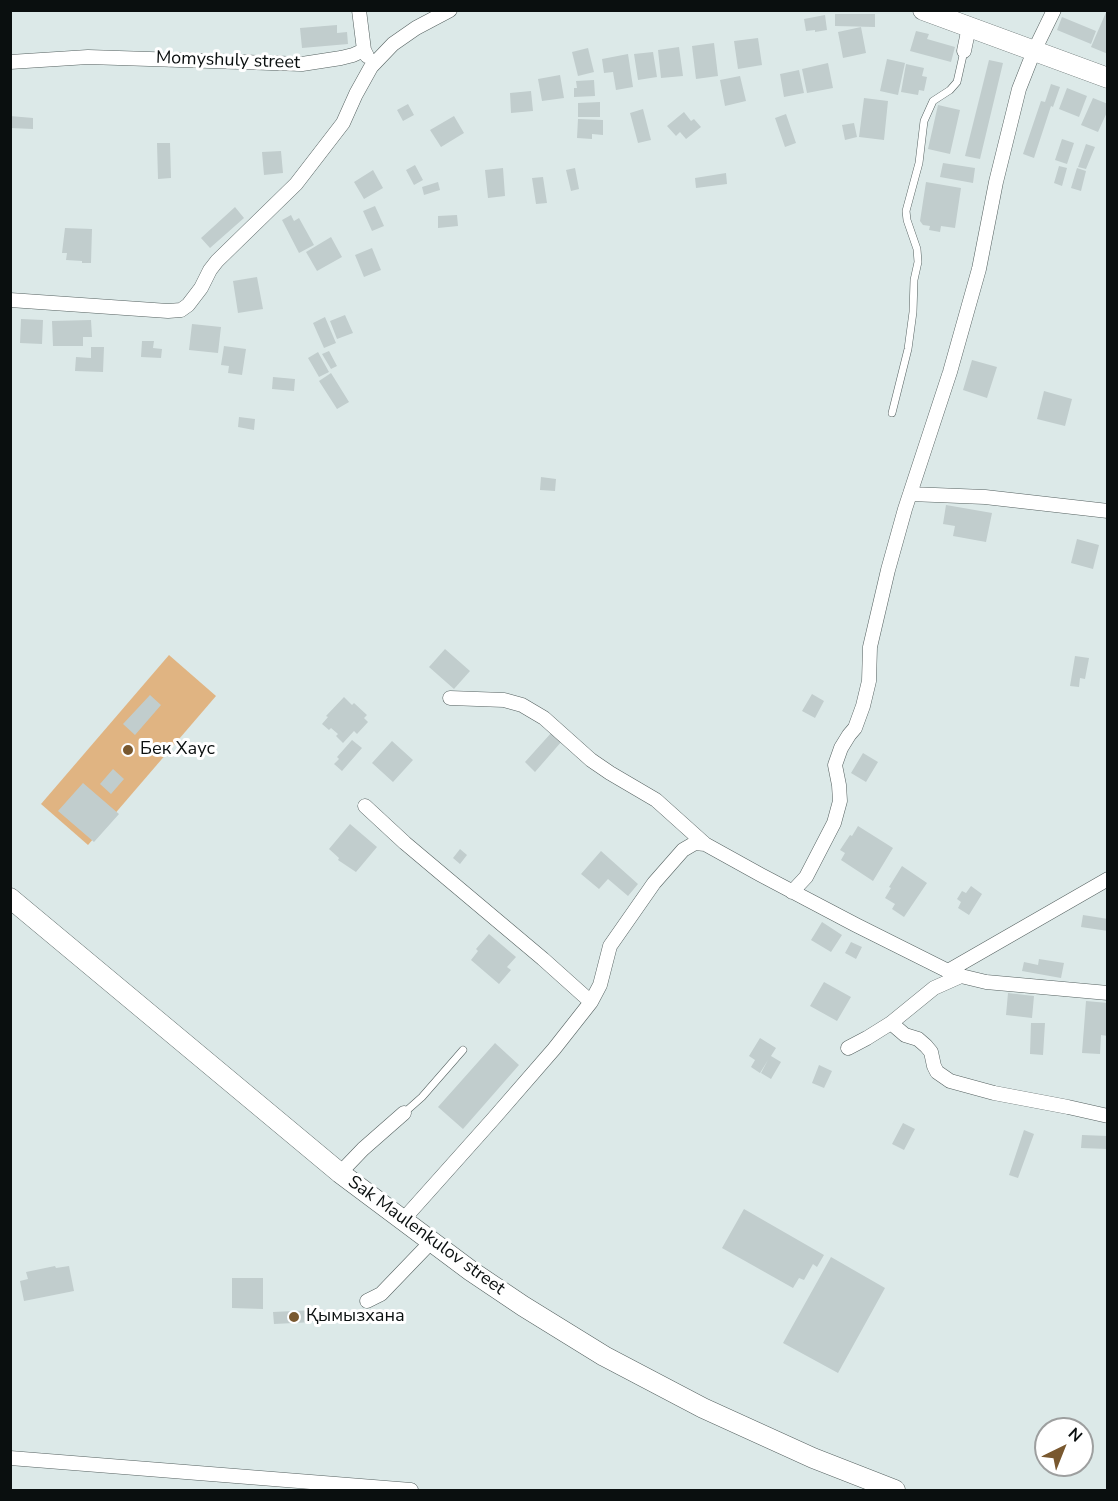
<!DOCTYPE html>
<meta charset="utf-8">
<style>
body{margin:0}
#map{position:relative;width:1118px;height:1501px;overflow:hidden;background:#dce9e8;font-family:"Nunito Sans",sans-serif}
canvas{display:block}
.frame{position:absolute;inset:0;border:12px solid #0a0f0f;pointer-events:none}
.north{position:absolute;left:1034px;top:1417px;width:60px;height:60px;box-sizing:border-box;background:#fff;border:2px solid #9d9f9f;border-radius:50%;rotate:43deg;font-size:16px;font-weight:700;line-height:24px;text-align:center;color:#0a0f0f}
.north::after{content:'';display:block;margin:auto;width:21px;height:27px;background:#79582f;clip-path:polygon(50% 0,100% 100%,50% 72%,0 100%)}
</style>
<div id="map">
<canvas width="1118" height="1501"></canvas>
<div class="frame"></div>
<div class="north">N</div>
</div>
<script>
const ctx = document.querySelector('canvas').getContext('2d');
ctx.lineJoin = 'round';
function paint(path, color) { ctx.fillStyle = color; ctx.fill(path, 'evenodd'); }
const toPath = rows => new Path2D(rows.map(r => 'M' + r).join(''));
function trace(path, color, width, dash) { ctx.strokeStyle = color; ctx.lineWidth = width; ctx.lineCap = dash ? 'butt' : 'round'; ctx.setLineDash(dash || []); ctx.stroke(path); }
function write(font, color, halo, rows, align = 'center') {
  ctx.font = font + ' "Nunito Sans",sans-serif'; ctx.lineWidth = 6; ctx.setLineDash([]); ctx.textBaseline = 'middle'; ctx.strokeStyle = halo; ctx.fillStyle = color; for (const [text, x, y, turn = 0] of rows) {
    ctx.save(); ctx.translate(x, y); ctx.rotate((+turn || 0) * Math.PI / 180); ctx.textAlign = isNaN(turn) ? turn : align; if (halo) ctx.strokeText(text, 0, 0); ctx.fillText(text, 0, 0); ctx.restore();
  }
}
paint(toPath([
 [169,655,216,696,88,845,41,804]
]), '#e0b482');
paint(toPath([
 [1107,10,1108,10,1108,54,1091,47],
 [835,14,875,14,875,27,835,26],
 [825,15,827,30,815,32,815,30,806,31,804,19],
 [1062,17,1096,31,1091,44,1057,30],
 [337,25,337,33,347,32,348,44,302,48,300,28],
 [861,27,866,53,843,58,838,32],
 [916,31,929,34,927,39,955,47,951,62,910,51],
 [758,38,762,65,738,69,734,41],
 [714,43,718,76,696,79,692,46],
 [679,47,683,76,661,78,658,50],
 [588,48,594,72,578,76,572,52],
 [653,52,657,77,638,80,634,54],
 [628,54,633,87,616,90,613,72,604,73,602,59],
 [887,59,905,63,898,95,880,91],
 [989,60,1003,63,980,159,965,156],
 [828,63,833,88,807,93,802,69],
 [906,64,924,68,922,76,927,77,924,91,919,90,918,95,901,92],
 [799,70,804,93,784,97,780,74],
 [560,75,564,98,542,101,538,79],
 [740,76,746,101,725,106,720,80],
 [594,80,595,96,574,97,574,88,577,88,576,81],
 [1051,84,1060,87,1053,107,1051,106,1034,158,1023,154,1041,101,1045,102],
 [1067,88,1087,96,1079,117,1059,109],
 [531,91,533,111,511,113,510,93],
 [864,98,888,101,884,140,859,137],
 [1093,98,1108,104,1108,110,1098,132,1081,125],
 [600,102,600,117,578,117,578,103],
 [408,104,414,115,403,121,397,110],
 [938,105,960,110,950,154,928,149],
 [643,109,651,140,638,143,630,113],
 [684,112,691,121,694,119,701,127,686,139,680,132,676,136,667,126],
 [786,114,796,143,785,147,775,118],
 [10,116,33,118,33,129,10,128],
 [454,116,464,133,441,147,430,130],
 [578,119,603,120,603,135,592,134,592,139,577,138],
 [854,123,857,137,845,140,842,125],
 [1062,139,1074,143,1067,164,1055,160],
 [157,143,170,143,171,178,158,179],
 [1086,144,1095,147,1086,169,1078,167],
 [281,151,283,173,264,175,262,152],
 [943,163,975,168,973,183,940,177],
 [415,165,423,180,414,185,406,170],
 [1059,166,1067,168,1062,186,1054,183],
 [503,168,505,196,488,198,485,170],
 [575,168,579,189,571,191,566,170],
 [1077,168,1086,171,1081,191,1071,188],
 [373,170,383,188,364,199,354,182],
 [726,173,727,184,696,188,695,178],
 [543,177,547,203,536,204,532,178],
 [438,182,440,190,424,195,422,187],
 [926,182,961,188,955,228,941,226,940,232,929,230,930,226,923,225,920,221],
 [375,206,384,226,372,231,363,211],
 [235,207,244,218,210,248,201,238],
 [291,215,294,221,299,218,314,245,299,253,282,220],
 [457,215,458,226,438,228,438,216],
 [65,228,92,229,91,263,82,263,82,261,66,260,67,253,62,253],
 [331,237,342,257,317,271,306,252],
 [372,248,381,270,364,277,355,255],
 [257,277,263,309,238,313,233,281],
 [345,315,353,333,337,339,330,321],
 [325,317,336,343,324,348,313,323],
 [21,319,43,320,42,344,20,343],
 [91,320,92,337,83,337,83,346,53,346,52,321],
 [192,324,221,327,218,353,189,350],
 [142,341,154,341,153,348,162,349,161,358,141,357],
 [224,346,246,349,242,375,228,373,229,366,221,365],
 [91,347,104,347,103,372,75,371,76,357,91,358],
 [329,351,337,366,331,369,322,354],
 [318,352,329,372,319,377,308,358],
 [972,360,997,367,987,398,963,390],
 [331,373,349,402,337,409,319,381],
 [273,377,295,379,294,391,272,389],
 [1044,391,1072,399,1065,426,1037,419],
 [239,417,255,419,254,430,238,427],
 [541,477,556,479,555,491,540,490],
 [946,505,992,513,986,542,953,536,955,526,943,524],
 [1077,539,1099,545,1093,569,1071,563],
 [445,649,470,671,454,689,429,667],
 [1075,656,1089,658,1085,679,1080,678,1079,687,1070,686],
 [812,694,824,701,815,718,802,711],
 [150,695,161,705,135,735,123,724],
 [344,697,352,705,354,703,367,715,364,718,368,722,357,734,354,731,343,743,336,736,338,734,331,728,329,730,322,724,328,717,326,716],
 [552,732,562,741,535,772,525,762],
 [352,740,362,748,342,771,334,764,339,759,337,757],
 [392,741,413,760,393,782,372,763],
 [863,753,878,762,866,782,851,773],
 [113,769,124,779,111,794,100,784],
 [83,783,119,814,94,842,58,811],
 [350,824,377,847,356,872,338,860,339,858,329,849],
 [858,826,893,848,873,881,841,860,845,853,840,850,850,835,852,836],
 [460,849,467,855,460,864,453,858],
 [601,851,638,884,628,896,608,879,599,889,581,874],
 [902,866,927,883,904,917,892,909,895,904,885,898,891,888,889,887],
 [971,886,982,894,969,915,958,908,961,902,957,899,962,891,966,893],
 [1083,915,1108,919,1108,931,1081,927],
 [822,922,842,935,831,952,811,940],
 [489,934,516,957,507,967,511,970,499,984,471,960,478,951,476,949],
 [851,942,862,947,856,959,845,953],
 [1039,959,1064,963,1061,978,1022,971,1024,962,1038,965],
 [824,982,851,997,837,1021,810,1006],
 [1008,993,1034,996,1032,1018,1006,1015],
 [1086,1001,1108,1003,1108,1036,1101,1035,1100,1054,1082,1053],
 [1031,1023,1045,1023,1043,1055,1030,1054],
 [760,1038,776,1048,771,1056,781,1062,771,1079,761,1073,768,1060,760,1073,751,1067,755,1060,749,1056],
 [495,1043,519,1065,463,1129,438,1107],
 [819,1065,832,1071,824,1088,812,1083],
 [903,1123,915,1129,904,1150,892,1144],
 [1024,1130,1034,1134,1018,1178,1009,1175],
 [1082,1135,1108,1136,1108,1149,1081,1148],
 [744,1209,824,1255,817,1267,813,1264,804,1280,799,1278,793,1288,722,1248],
 [831,1257,885,1288,838,1373,783,1343],
 [55,1266,56,1268,69,1266,74,1291,24,1301,20,1281,28,1279,26,1272],
 [232,1278,263,1278,263,1309,232,1308],
 [314,1310,314,1322,274,1324,273,1312]
]), '#c1cdcd');
const lane = toPath([
 [892,413,908,349,913,312,914,280,918,262,917,249,907,220,906,211,919,163,924,121,933,101,950,90,957,82,964,51],
 [404,1113,422,1097,463,1050]
]);
const street = toPath([
 [359,10,364,50,367,56],
 [964,51,969,27],
 [10,62,88,57,302,64,341,58,353,55,364,50],
 [10,300,168,311,181,310,188,305,201,288,210,270,217,261,296,184,343,123,356,94,371,67,393,44,416,28,450,10],
 [910,494,985,497,1108,511],
 [450,698,504,700,522,705,544,718,591,760,610,773,656,800,705,844,761,875,856,925,948,971,961,976,986,982,1108,993],
 [365,806,405,843,543,959,591,1002],
 [792,892,806,877,834,823,840,801,839,785,835,765,841,748,849,735,855,728,863,706,869,681,870,647,888,570,905,509,950,372,979,269,996,182,1019,89,1034,51,1054,10],
 [948,971,1108,879],
 [891,1023,905,1035,918,1039,926,1046,931,1052,934,1066,937,1072,950,1081,994,1093,1068,1107,1108,1116],
 [848,1048,867,1038,891,1023,934,988,961,976],
 [340,1173,363,1149,404,1113],
 [402,1221,494,1118,554,1049,591,1002,600,985,610,946,654,883,683,850,695,843,705,844],
 [367,1301,381,1294,431,1242],
 [10,1458,411,1490]
]);
const secondary = toPath([
 [923,10,1108,78],
 [10,898,340,1173,471,1271,523,1306,604,1356,703,1408,813,1458,895,1490]
]);
trace(lane, '#556160', 8);
trace(street, '#556160', 15);
trace(secondary, '#556160', 21);
trace(lane, '#fff', 7);
trace(street, '#fff', 14);
trace(secondary, '#fff', 20);
for (const [x, y, r, color] of [
 [128,750,6,"#79582f"],
 [294,1317,6,"#79582f"]
]) { const dot = new Path2D(); dot.arc(x, y, r, 0, 2 * Math.PI); ctx.fillStyle = color; ctx.fill(dot); trace(dot, '#fff', 2); }
write('18px', '#0a0f0f', '#fff', [
 ["Momyshuly street",228,61,2],
 ["Sak Maulenkulov street",426,1236,36]
]);
write('18px', '#0a0f0f', '#fff', [
 ["Бек Хаус",140,750],
 ["Қымызхана",306,1317]
], 'left');
</script>
